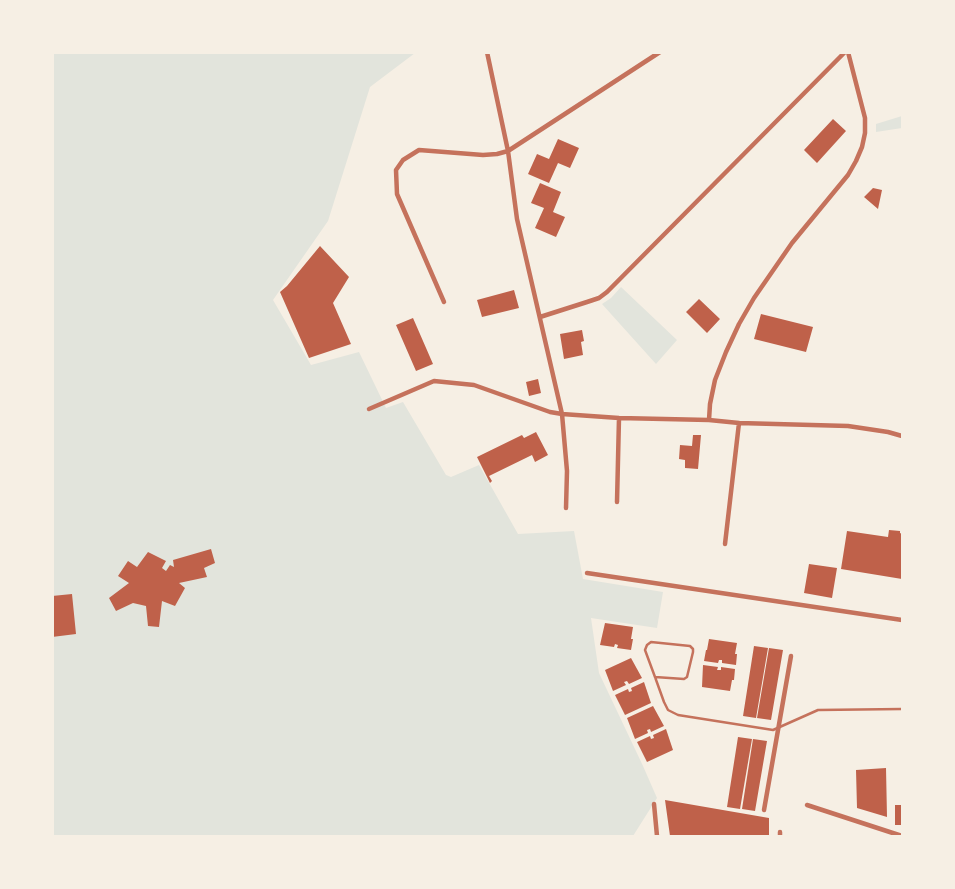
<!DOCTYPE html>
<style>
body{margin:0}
#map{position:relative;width:955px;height:889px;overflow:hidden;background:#f6efe4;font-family:"Asap Condensed",sans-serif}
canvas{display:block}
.frame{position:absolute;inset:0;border:54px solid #f6efe4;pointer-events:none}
</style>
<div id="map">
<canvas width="955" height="889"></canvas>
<div class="frame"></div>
</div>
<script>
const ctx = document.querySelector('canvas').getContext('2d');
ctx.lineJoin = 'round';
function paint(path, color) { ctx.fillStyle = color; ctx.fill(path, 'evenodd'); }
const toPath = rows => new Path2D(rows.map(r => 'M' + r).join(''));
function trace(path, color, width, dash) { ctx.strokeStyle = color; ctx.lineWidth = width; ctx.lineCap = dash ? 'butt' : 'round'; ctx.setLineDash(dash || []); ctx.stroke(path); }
paint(toPath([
 [53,53,415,53,370,87,328,221,273,300,311,365,359,352,386,408,403,402,446,475,451,477,479,465,518,534,574,531,583,579,663,592,657,628,591,618,599,673,643,766,657,798,633,836,53,836],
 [902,116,902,128,876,132,876,124],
 [621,287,677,340,656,364,602,304,611,298]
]), '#e2e4dc');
paint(toPath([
 [833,119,846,131,817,163,804,150],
 [558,139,579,148,570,168,558,163,549,183,528,174,537,154,549,159],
 [540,183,561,192,553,212,565,217,556,237,535,228,544,208,531,203],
 [873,188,882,190,878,209,864,197],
 [320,246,349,277,333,303,351,344,309,358,280,292,287,286],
 [514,290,519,308,482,317,477,300],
 [699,299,720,319,707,333,686,312],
 [761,314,813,327,806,352,754,339],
 [413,318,433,364,416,371,396,325],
 [582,330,584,341,581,342,583,355,564,359,560,334],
 [538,379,541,393,529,396,526,382],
 [536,432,548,455,535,462,532,455,489,476,492,481,490,483,477,457,522,435,524,438],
 [693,435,701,435,698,469,685,468,685,460,679,459,680,445,692,446],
 [889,530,900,531,900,533,902,534,902,579,841,569,847,531,888,537],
 [211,549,215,563,204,568,207,577,179,583,185,588,175,606,162,601,159,627,148,626,146,606,133,603,116,611,109,598,129,583,118,576,128,561,137,567,148,552,166,561,162,568,166,571,170,565,174,567,173,560],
 [809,564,837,568,832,598,804,593],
 [72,594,76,634,52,637,52,596],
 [605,623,633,627,631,639,633,639,631,650,617,648,618,645,615,644,614,647,600,645],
 [709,639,737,643,735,654,737,654,736,665,722,663,722,660,719,660,718,663,704,661,706,650,707,650],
 [754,646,768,648,756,718,743,716],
 [769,648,783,650,771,720,757,718],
 [631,658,642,678,629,684,627,681,624,682,626,685,613,691,605,670],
 [703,665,718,667,717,670,721,670,721,667,735,669,734,680,732,680,730,691,702,687],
 [644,682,651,703,625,715,615,695,628,689,629,692,632,691,631,688],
 [653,706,664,726,651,732,650,729,647,730,648,733,635,739,627,718],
 [666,729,673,750,647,762,637,742,650,736,651,739,654,738,653,735],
 [738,737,752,739,740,809,727,807],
 [753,739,767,741,755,811,742,809],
 [886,768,887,817,857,808,856,770],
 [665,800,769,818,769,836,670,836],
 [895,805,902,805,902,825,895,825]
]), '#bf614a');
trace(toPath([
 [655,677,684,679,687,677,693,652,693,649,690,646,651,642,647,645,645,650,655,677,664,702,668,710,678,715,773,730,818,710,902,709]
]), '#c5725c', 2.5);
trace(toPath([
 [487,52,508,151,517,219,562,414,567,471,566,508],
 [444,302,397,194,396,170,403,160,419,150,483,155,497,154,508,151,660,52],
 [540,317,587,302,599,298,607,292,845,52],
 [369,409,434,381,474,385,550,412,562,414,619,418,709,420,739,423,848,426,888,432,902,436],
 [709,420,710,404,715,380,726,352,739,324,754,298,792,243,848,175,856,161,862,147,865,133,865,118,848,52],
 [617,502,619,418],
 [725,544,739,423],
 [587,573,902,620],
 [654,804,657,836],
 [807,805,902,836],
 [764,810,791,656],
 [780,836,780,832]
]), '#c5725c', 4.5);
</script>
